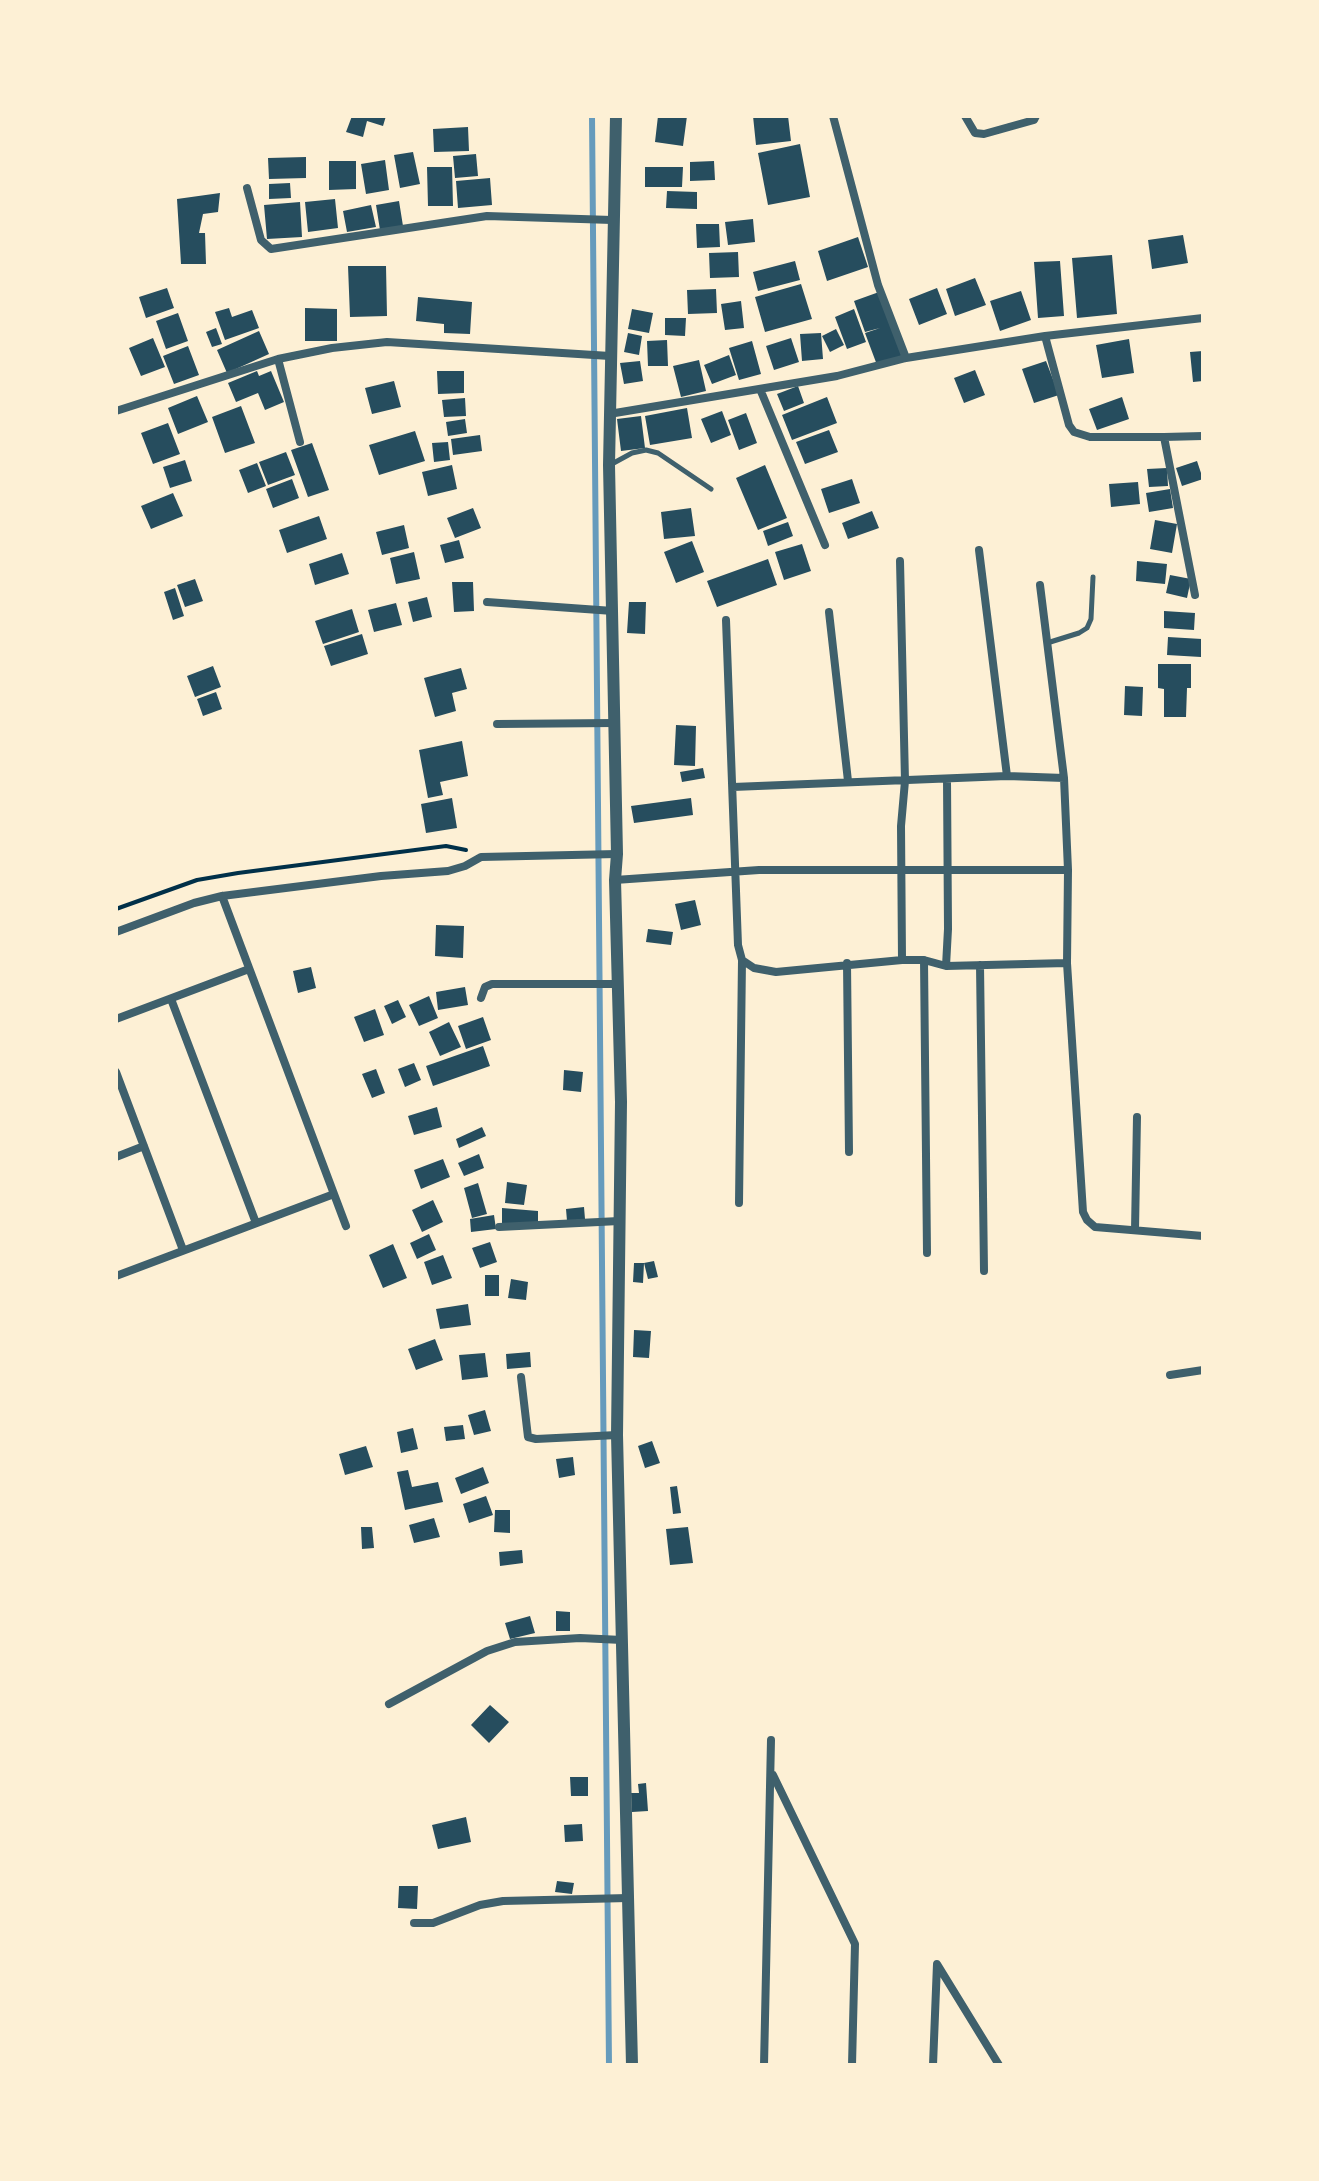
<!DOCTYPE html>
<style>
body{margin:0}
#map{position:relative;width:1319px;height:2181px;overflow:hidden;background:#fdf0d5;font-family:Rubik,sans-serif}
canvas{display:block}
.frame{position:absolute;inset:0;border:118px solid #fdf0d5;pointer-events:none}
</style>
<div id="map">
<canvas width="1319" height="2181"></canvas>
<div class="frame"></div>
</div>
<script>
const ctx = document.querySelector('canvas').getContext('2d');
ctx.lineJoin = 'round';
const toPath = rows => new Path2D(rows.map(r => 'M' + r).join(''));
function trace(path, color, width, dash) { ctx.strokeStyle = color; ctx.lineWidth = width; ctx.lineCap = dash ? 'butt' : 'round'; ctx.setLineDash(dash || []); ctx.stroke(path); }
function paint(path, color) { ctx.fillStyle = color; ctx.fill(path, 'evenodd'); }
trace(toPath([
 [592,116,609,2065]
]), '#669bbc', 6);
paint(toPath([
 [352,116,386,116,383,126,367,121,363,137,346,132],
 [658,116,687,116,683,146,655,142],
 [753,116,788,116,791,141,756,145],
 [468,127,469,151,434,152,433,129],
 [800,144,810,197,768,205,758,153],
 [413,152,420,184,400,188,394,155],
 [476,154,478,176,455,178,453,156],
 [306,157,306,178,269,179,268,158],
 [385,160,389,190,366,194,361,164],
 [329,161,356,161,356,189,329,190],
 [714,161,715,180,690,181,690,162],
 [427,167,452,167,453,206,428,206],
 [645,167,683,167,682,187,645,187],
 [490,178,492,205,458,208,456,181],
 [290,183,291,198,269,199,269,184],
 [667,191,697,192,697,209,666,208],
 [220,193,218,212,203,214,199,233,205,233,206,264,181,264,177,199],
 [335,199,338,228,308,232,305,202],
 [399,201,403,226,380,230,376,205],
 [300,202,302,237,267,239,264,205],
 [371,205,376,227,347,232,343,211],
 [753,219,755,242,728,245,725,222],
 [696,224,719,224,720,247,697,248],
 [1183,235,1188,263,1152,269,1148,240],
 [858,237,868,267,827,281,818,251],
 [738,252,739,277,710,278,709,253],
 [1112,255,1117,314,1077,318,1072,258],
 [795,261,800,280,758,291,753,272],
 [1060,261,1064,316,1038,318,1034,262],
 [348,266,386,266,387,316,350,317],
 [975,278,986,305,955,316,946,289],
 [801,284,812,319,765,332,755,297],
 [167,288,174,308,146,318,139,297],
 [937,288,947,314,919,325,909,299],
 [716,289,717,313,688,314,687,290],
 [1021,291,1031,320,1000,331,990,301],
 [879,292,903,355,877,365,865,333,880,328,865,332,854,301],
 [418,297,472,302,470,334,444,333,444,324,416,321],
 [741,301,744,328,725,330,721,304],
 [229,308,232,317,252,310,259,328,225,340,215,312],
 [305,308,337,309,337,341,305,341],
 [632,309,653,313,649,333,628,329],
 [854,309,866,342,847,349,835,317],
 [178,313,188,341,166,349,156,321],
 [665,318,686,318,685,336,665,335],
 [216,328,222,344,212,347,206,332],
 [836,329,844,345,830,352,822,336],
 [259,331,269,354,227,373,217,350],
 [628,333,642,336,639,355,624,352],
 [821,333,823,359,802,361,800,334],
 [153,338,165,367,141,376,129,348],
 [791,338,799,362,774,370,766,346],
 [1129,339,1134,373,1102,378,1096,345],
 [667,340,668,366,648,366,647,341],
 [752,341,761,374,739,380,729,348],
 [188,346,199,375,174,384,163,356],
 [1203,351,1203,381,1193,382,1190,352],
 [729,355,736,375,712,384,704,365],
 [699,360,706,391,681,397,673,366],
 [640,361,643,381,624,384,620,363],
 [1046,361,1059,395,1034,403,1022,369],
 [975,370,985,395,964,403,954,378],
 [257,371,259,376,271,371,284,402,265,410,258,393,236,402,228,383],
 [437,371,464,371,464,393,438,394],
 [394,381,401,407,372,414,365,388],
 [798,386,804,403,784,411,777,394],
 [197,396,208,422,178,434,168,408],
 [827,397,837,423,792,440,782,415],
 [1122,397,1129,419,1097,430,1089,409],
 [465,398,466,416,444,417,442,400],
 [241,406,255,443,225,453,212,417],
 [687,408,692,438,650,445,645,416],
 [722,411,731,435,711,443,701,419],
 [746,413,757,443,739,450,728,420],
 [641,416,645,448,621,451,617,419],
 [465,419,467,433,448,436,446,422],
 [168,423,180,454,153,464,141,433],
 [829,430,838,452,805,464,796,442],
 [415,431,425,461,379,475,369,445],
 [480,435,482,451,453,455,451,439],
 [448,442,450,460,434,462,432,443],
 [312,443,329,490,308,497,291,450],
 [286,452,295,475,268,485,259,462],
 [185,460,192,481,170,488,163,467],
 [1197,461,1203,479,1182,486,1176,468],
 [257,463,266,486,248,493,239,470],
 [452,465,457,489,428,496,422,472],
 [765,465,787,518,758,530,736,478],
 [1167,468,1168,486,1149,487,1147,469],
 [292,479,299,498,273,508,266,489],
 [852,479,860,503,829,513,821,489],
 [1138,482,1140,504,1111,507,1109,484],
 [1170,489,1173,508,1149,512,1146,493],
 [173,493,183,516,151,529,141,506],
 [473,508,481,528,455,538,447,518],
 [691,508,695,536,664,539,661,512],
 [872,511,879,528,848,539,842,523],
 [319,516,327,539,287,553,279,530],
 [1155,520,1177,524,1172,553,1150,549],
 [788,522,793,536,768,546,763,531],
 [404,525,409,548,382,555,376,532],
 [459,540,464,558,445,563,440,545],
 [692,541,704,572,676,583,664,552],
 [802,544,811,571,784,580,775,552],
 [414,552,420,579,396,584,390,558],
 [342,553,349,574,315,585,309,564],
 [768,559,777,585,717,607,707,581],
 [1137,561,1167,564,1165,584,1136,581],
 [1170,575,1191,579,1187,598,1166,593],
 [195,579,203,601,185,607,177,585],
 [452,582,473,582,474,611,454,612],
 [175,588,184,616,173,620,164,592],
 [427,597,432,617,413,622,408,602],
 [629,602,646,602,645,634,627,633],
 [396,603,402,625,374,632,368,610],
 [352,609,359,632,323,644,315,621],
 [1164,611,1195,613,1194,630,1164,628],
 [362,634,368,654,331,666,324,646],
 [1168,637,1202,639,1201,657,1167,655],
 [1158,664,1191,664,1191,688,1187,688,1186,717,1164,717,1164,689,1158,688],
 [213,666,221,687,195,697,187,676],
 [461,668,467,689,452,693,456,711,435,717,424,678],
 [1125,686,1143,687,1142,716,1124,715],
 [216,692,222,709,203,716,197,699],
 [676,725,696,726,695,766,674,765],
 [462,741,468,776,440,782,443,795,428,798,419,750],
 [703,768,705,778,682,782,680,772],
 [452,798,457,828,426,833,421,804],
 [691,798,693,815,634,823,631,806],
 [695,900,701,925,681,930,675,904],
 [436,925,464,926,463,958,435,956],
 [648,929,673,932,671,945,646,942],
 [311,967,316,988,298,993,293,971],
 [465,987,468,1005,438,1010,436,992],
 [429,996,438,1018,419,1026,409,1005],
 [398,1000,406,1017,392,1024,384,1006],
 [375,1009,384,1035,364,1042,354,1017],
 [483,1017,491,1040,466,1049,458,1026],
 [449,1022,461,1047,440,1056,429,1032],
 [483,1046,490,1066,433,1086,426,1066],
 [414,1063,421,1080,405,1087,398,1069],
 [376,1069,385,1093,372,1098,362,1074],
 [564,1070,583,1072,581,1092,563,1090],
 [437,1107,442,1127,414,1135,408,1116],
 [482,1127,486,1136,459,1148,456,1139],
 [479,1154,484,1168,464,1176,458,1163],
 [443,1159,450,1177,421,1189,414,1170],
 [507,1182,527,1185,524,1205,505,1203],
 [478,1183,487,1214,472,1218,464,1188],
 [433,1200,443,1222,422,1232,412,1210],
 [584,1207,585,1219,567,1221,566,1209],
 [502,1208,538,1211,538,1225,502,1223],
 [494,1215,496,1229,471,1232,470,1219],
 [429,1234,436,1250,417,1259,410,1243],
 [490,1242,497,1262,480,1268,472,1248],
 [393,1244,407,1278,383,1288,369,1255],
 [443,1255,452,1278,432,1285,424,1262],
 [654,1261,658,1277,648,1279,644,1263],
 [634,1263,644,1263,643,1283,633,1282],
 [485,1275,499,1275,499,1296,485,1296],
 [511,1279,528,1282,526,1300,508,1298],
 [468,1304,471,1325,440,1329,436,1309],
 [634,1330,651,1331,649,1358,633,1357],
 [435,1339,443,1360,416,1370,408,1349],
 [530,1352,531,1367,507,1369,506,1354],
 [485,1353,488,1377,462,1380,459,1355],
 [485,1410,491,1431,474,1435,468,1415],
 [463,1425,465,1439,446,1441,444,1427],
 [413,1428,418,1449,401,1453,397,1432],
 [652,1441,660,1463,645,1468,638,1446],
 [366,1446,373,1467,345,1475,339,1454],
 [573,1457,575,1475,559,1478,556,1459],
 [483,1467,489,1483,461,1494,455,1478],
 [408,1470,412,1487,438,1482,443,1502,405,1510,397,1472],
 [677,1486,681,1513,673,1514,670,1487],
 [486,1496,493,1515,469,1523,463,1504],
 [495,1510,510,1510,510,1533,494,1532],
 [434,1518,440,1537,414,1543,409,1525],
 [361,1527,372,1527,374,1548,362,1549],
 [688,1527,693,1563,670,1565,666,1529],
 [522,1550,523,1563,500,1566,499,1552],
 [556,1611,570,1612,570,1631,556,1631],
 [530,1616,535,1633,510,1639,505,1623],
 [490,1705,509,1722,489,1743,471,1725],
 [570,1777,588,1777,588,1796,571,1796],
 [646,1783,648,1811,632,1812,631,1793,639,1793,638,1784],
 [466,1817,471,1842,438,1849,432,1825],
 [582,1824,583,1841,565,1842,564,1825],
 [557,1881,574,1883,572,1894,555,1892],
 [399,1886,418,1886,417,1909,398,1908]
]), '#264d5e');
trace(toPath([
 [116,909,197,880,238,873,446,846,466,850]
]), '#003049', 4);
trace(toPath([
 [610,465,632,453,646,450,658,453,711,489],
 [1047,643,1079,633,1087,628,1091,619,1093,577]
]), '#3f606c', 5);
trace(toPath([
 [833,116,878,285,906,358],
 [965,116,975,133,984,134,1034,120,1036,116],
 [247,188,261,240,271,249,487,216,612,220],
 [1045,336,1069,425,1074,432,1090,437,1164,437,1195,595],
 [278,359,300,442],
 [760,389,825,545],
 [116,411,278,359,332,348,387,342,610,356],
 [609,414,837,376,906,358,1045,336,1203,318],
 [1164,437,1203,436],
 [979,550,1007,776],
 [900,561,905,781,901,826,902,960],
 [487,602,613,611],
 [829,612,848,781],
 [726,620,738,945,742,960,754,968,776,972,902,960,924,960,946,966,1067,963,1068,870],
 [497,724,614,723],
 [733,787,1007,776,1064,778],
 [615,880,759,870,1068,870,1064,778,1040,585],
 [222,896,346,1226],
 [116,932,194,903,222,896,381,876,448,871,465,866,481,857,617,854],
 [924,960,927,1253],
 [847,963,849,1152],
 [1067,963,1083,1212,1087,1220,1095,1227,1203,1236],
 [980,965,984,1271],
 [946,966,948,929,947,779],
 [481,998,485,987,492,984,617,984],
 [171,999,256,1223],
 [116,1019,249,969],
 [116,1072,183,1250],
 [116,1157,144,1146],
 [739,1203,742,960],
 [499,1227,619,1221],
 [1135,1230,1137,1117],
 [116,1276,334,1194],
 [1170,1375,1203,1370],
 [521,1377,528,1437,536,1439,617,1435],
 [389,1704,487,1651,515,1642,580,1638,622,1640],
 [773,1775,855,1944,852,2065],
 [414,1923,433,1923,480,1905,503,1901,628,1898],
 [764,2065,771,1740],
 [933,2065,937,1964,999,2065]
]), '#3f606c', 8);
trace(toPath([
 [616,116,609,465,617,854,615,880,621,1102,617,1435,632,2065]
]), '#3f606c', 12);
</script>
